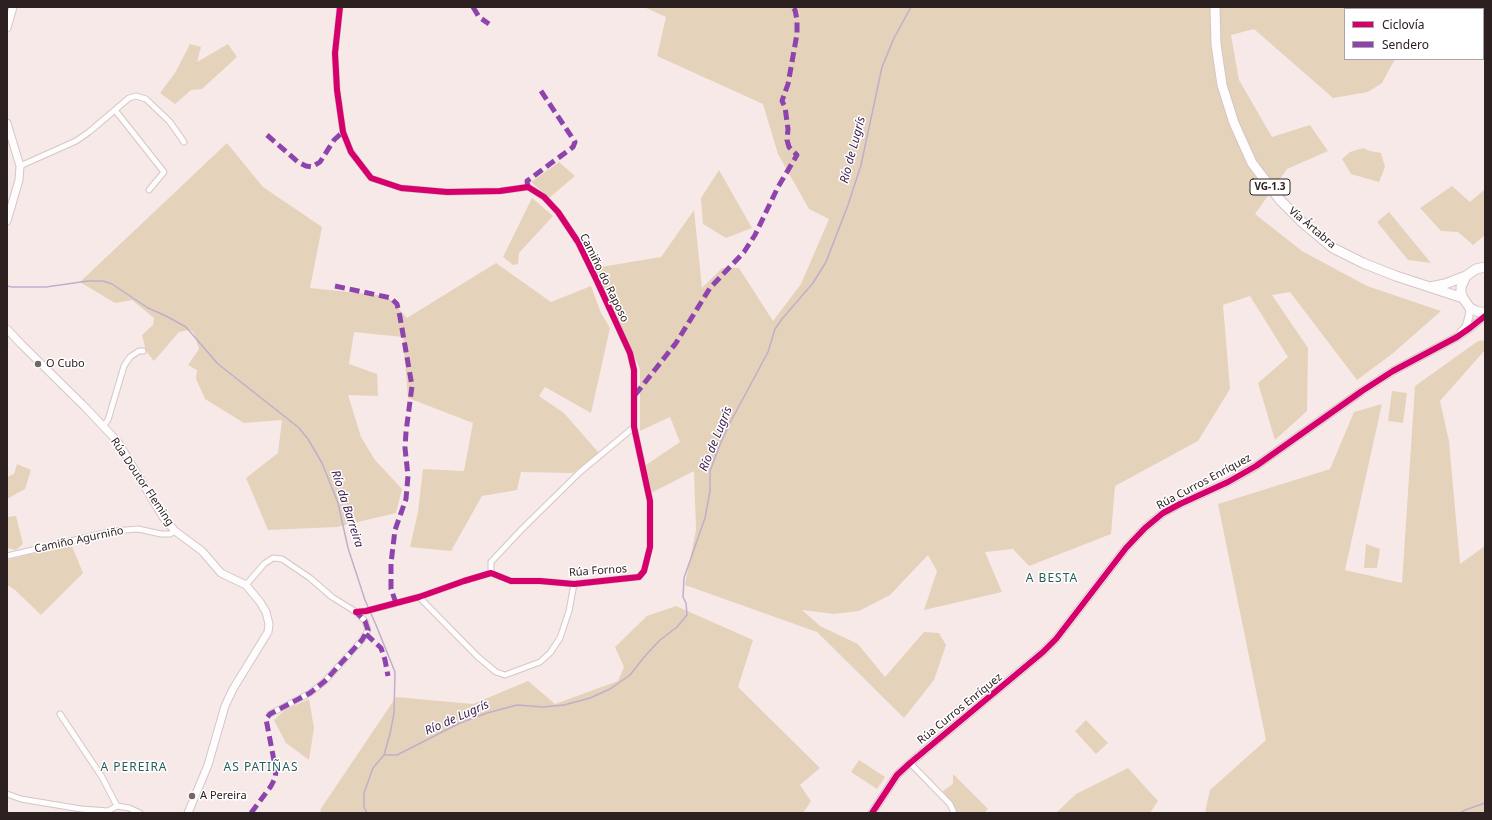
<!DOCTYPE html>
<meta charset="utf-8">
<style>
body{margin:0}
#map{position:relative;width:1492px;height:820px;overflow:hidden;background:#f8e9e9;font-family:"Noto Sans",sans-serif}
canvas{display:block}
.frame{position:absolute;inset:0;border:8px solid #2d2021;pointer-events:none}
.legend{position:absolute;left:1344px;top:8px;width:140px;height:52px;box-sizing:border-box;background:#fff;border:1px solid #aba6a6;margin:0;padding:5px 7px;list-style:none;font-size:12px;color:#2d2021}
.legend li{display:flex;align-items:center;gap:8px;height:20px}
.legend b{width:20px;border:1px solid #aba6a6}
</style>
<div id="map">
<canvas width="1492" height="820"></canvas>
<div class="frame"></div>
<ul class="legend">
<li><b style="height:5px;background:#d6006c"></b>Ciclovía</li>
<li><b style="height:5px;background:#8e44ad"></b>Sendero</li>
</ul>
</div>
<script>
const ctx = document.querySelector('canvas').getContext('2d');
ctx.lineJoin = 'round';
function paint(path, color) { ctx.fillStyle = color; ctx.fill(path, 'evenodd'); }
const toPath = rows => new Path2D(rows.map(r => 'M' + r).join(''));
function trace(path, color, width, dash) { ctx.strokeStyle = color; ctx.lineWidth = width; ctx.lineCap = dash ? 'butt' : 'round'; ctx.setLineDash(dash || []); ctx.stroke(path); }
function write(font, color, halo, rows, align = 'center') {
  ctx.font = font + ' "Noto Sans",sans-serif'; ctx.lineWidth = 3; ctx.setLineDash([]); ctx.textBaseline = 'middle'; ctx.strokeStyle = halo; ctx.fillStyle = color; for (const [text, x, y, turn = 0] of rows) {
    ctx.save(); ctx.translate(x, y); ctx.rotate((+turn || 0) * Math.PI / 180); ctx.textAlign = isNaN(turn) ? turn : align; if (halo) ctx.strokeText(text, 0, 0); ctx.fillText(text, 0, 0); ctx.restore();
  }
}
paint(toPath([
 [644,7,1387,7,1389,9,1345,9,1345,59,1395,59,1382,83,1368,92,1333,98,1254,29,1231,35,1239,80,1272,137,1310,125,1328,151,1287,169,1255,214,1302,251,1367,286,1441,311,1392,354,1357,380,1290,292,1272,295,1308,348,1307,411,1275,440,1258,383,1288,357,1250,296,1223,305,1230,389,1198,441,1115,486,1111,534,1029,566,1013,549,985,552,1002,592,924,610,937,571,928,555,890,595,859,611,834,614,802,610,820,626,858,644,885,677,924,632,939,633,946,645,934,680,904,718,817,632,685,585,696,530,694,471,651,493,646,465,680,442,670,417,640,431,640,369,595,268,661,257,694,210,702,288,722,268,739,268,773,321,801,284,829,219,809,209,778,154,763,104,657,56,666,17],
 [190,44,201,47,197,62,228,44,237,57,202,89,191,90,175,104,160,93,175,73],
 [227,143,263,187,322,227,310,288,387,296,407,318,496,263,551,302,591,286,601,313,610,328,591,413,545,387,539,396,564,413,599,453,573,473,521,472,517,490,482,496,451,551,410,547,418,512,423,469,464,471,473,423,408,398,403,337,354,332,349,364,377,374,378,396,348,395,361,437,375,460,402,489,396,513,337,527,268,530,246,478,278,453,282,420,244,423,205,399,196,379,197,370,188,365,199,349,194,333,190,330,179,332,154,361,146,351,142,335,153,325,154,318,132,300,115,303,80,282],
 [1363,148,1370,151,1381,153,1385,167,1379,182,1351,174,1342,159,1350,152],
 [559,162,575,176,549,198,531,182],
 [719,170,752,228,726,238,703,224,701,198],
 [1452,186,1470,202,1485,189,1485,235,1473,245,1458,232,1441,231,1420,208],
 [532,198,553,216,519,253,518,264,513,265,503,257],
 [1389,212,1431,263,1408,260,1377,222],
 [1485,340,1485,350,1440,401,1449,441,1460,564,1485,546,1485,813,1205,813,1210,790,1266,740,1218,504,1330,469,1354,412,1382,404,1345,570,1402,583,1415,386,1478,341],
 [1392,391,1407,393,1403,423,1388,421],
 [17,464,31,470,25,489,7,499,7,477,14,474],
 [16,516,23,544,16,550,7,548,7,517],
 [71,544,83,573,41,615,15,590,7,585,7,560],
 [1366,544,1380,549,1377,568,1364,568],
 [676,606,753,640,738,687,820,768,800,785,811,801,803,813,322,813,320,810,396,697,473,704,528,681,555,704,618,681,624,667,615,647,647,616],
 [309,699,314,728,309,760,286,743,274,720,285,710],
 [1086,720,1108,743,1096,754,1075,731],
 [859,760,885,777,877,789,851,772],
 [1128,768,1158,801,1150,813,1056,813,1076,794],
 [953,774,988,809,985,813,957,813,953,804,943,791,953,784]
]), '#e5d2ba');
trace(toPath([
 [7,286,12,287,46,287,88,281,103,281,112,284,148,308,166,316,186,327,218,364,298,427,308,439,322,463,338,503,348,548,365,600,376,625,395,672,394,713,390,734,384,755,373,768,364,793,364,807,367,813],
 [384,755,397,755,460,723,487,713,517,705,543,707,564,705,590,698,610,689,630,675,645,656,660,640,677,627,687,615,686,603,683,597,684,578,705,518,710,491,710,471,721,442,731,421,768,352,775,329,782,319,813,283,826,262,848,205,861,165,882,67,894,38,911,7],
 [1460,813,1465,810,1485,803]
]), '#c1aecb', 1.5);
const street = toPath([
 [340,7,335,53,337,90,343,132,351,152,371,178,401,188,447,192,500,191,528,187,544,197,558,212,578,242,596,279,630,353,634,370,634,427,650,501,650,547,644,571,639,577,574,584,540,581,511,581,491,573,464,581,419,597,366,611,356,612],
 [115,110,129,98,136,96,146,99,170,122,184,142],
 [20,166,76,141,89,132,115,110,164,172,149,190],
 [103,427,108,420,124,366,130,357,139,351,143,351],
 [7,556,113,531,138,529,161,534,170,534,175,531],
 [491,573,491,562,522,529,580,472,634,427],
 [246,585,264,564,273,558,282,559,310,578,332,597,356,612,365,621,368,630,362,640,325,681,310,693,270,714],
 [419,597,478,657,496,672,505,675,540,662,550,653,560,638,569,611,574,584],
 [60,714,102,777,117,806],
 [910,763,950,804,954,813],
 [7,794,21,799,81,809,108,811,117,806,129,808,140,813]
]);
const secondary = toPath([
 [7,28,13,7],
 [7,123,20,166,19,180,7,221],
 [7,329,21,344,85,407,118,442,163,517,175,531,202,551,221,573,246,585,260,602,266,612,269,624,268,632,233,689,225,706,208,765,188,813],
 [1461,332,1466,327,1469,316,1470,308],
 [872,813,897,775,910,763,1043,652,1056,639,1126,548,1145,528,1163,513,1180,504,1228,482,1256,466,1362,391,1393,371,1457,337,1470,328,1485,316]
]);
const highway = toPath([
 [1215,7,1216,44,1222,85,1234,123,1252,163,1280,200,1303,223,1333,248,1363,263,1396,276,1463,298],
 [1485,267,1476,269,1466,276,1461,287,1461,293,1463,298,1470,308,1476,311,1485,313],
 [1430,287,1445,284,1466,276]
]);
trace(street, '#d4c6c7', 7);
trace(secondary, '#d4c6c7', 9);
trace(highway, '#d4c6c7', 11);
trace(street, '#fefcfc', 5);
trace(secondary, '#fefcfc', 7);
trace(highway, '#fefcfc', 9);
trace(toPath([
 [473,7,479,17,489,24],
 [267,135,298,162,306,166,312,167,320,162,334,140,343,132],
 [528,187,527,181,573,147,575,142,539,88],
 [335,286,391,298,397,304,400,317,412,386,406,432,405,448,408,476,406,499,395,530,391,563,391,589,396,603],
 [635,395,676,343,710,288,744,252,755,235,778,187,797,155,789,147,787,140,788,129,785,107,782,101,788,84,797,34,797,20,795,10,792,7],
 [366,634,381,648,385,660,388,676],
 [251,813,271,786,275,778,276,771,266,719,270,714,310,693,325,681,362,640,368,630,365,621,356,612]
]), '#8e44ad', 5, [10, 5]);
trace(toPath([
 [340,7,335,53,337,90,343,132,351,152,371,178,401,188,447,192,500,191,528,187,544,197,558,212,578,242,596,279,630,353,634,370,634,427,650,501,650,547,644,571,639,577,574,584,540,581,511,581,491,573,464,581,419,597,366,611,356,612],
 [872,813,897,775,910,763,1043,652,1056,639,1126,548,1145,528,1163,513,1180,504,1228,482,1256,466,1362,391,1393,371,1457,337,1470,328,1485,316]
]), '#d6006c', 6);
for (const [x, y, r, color] of [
 [38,364,4,"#746667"],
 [192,796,4,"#746667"]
]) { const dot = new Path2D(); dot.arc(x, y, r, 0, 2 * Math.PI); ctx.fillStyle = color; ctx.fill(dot); trace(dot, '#fff', 1.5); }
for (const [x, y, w] of [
 [1270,187,40]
]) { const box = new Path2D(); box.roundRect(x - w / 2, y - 8, w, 16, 3); ctx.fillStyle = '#fff'; ctx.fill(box); trace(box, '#2d2021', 1); }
write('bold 10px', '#2d2021', null, [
 ["VG-1.3",1270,187]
]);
write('11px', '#2d2021', '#fff', [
 ["Vía Ártabra",1312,228,40],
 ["Camiño do Raposo",604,278,64],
 ["Rúa Doutor Fleming",142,482,56],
 ["Rúa Curros Enríquez",1204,482,-28],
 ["Camiño Agurniño",79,540,-12],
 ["Rúa Fornos",598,571,-4],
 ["Rúa Curros Enríquez",960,709,-39]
]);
write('11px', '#2d2021', '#fff', [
 ["O Cubo",46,364],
 ["A Pereira",200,796]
], 'left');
write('italic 12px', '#381b4e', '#fff', [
 ["Río de Lugrís",853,150,-75],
 ["Río de Lugrís",716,439,-68],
 ["Río da Barreira",347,509,72],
 ["Río de Lugrís",457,718,-24]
]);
ctx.letterSpacing = '1px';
write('12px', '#255e58', '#fff', [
 ["A BESTA",1052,579],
 ["A PEREIRA",134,768],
 ["AS PATIÑAS",261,768]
]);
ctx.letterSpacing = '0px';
</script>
